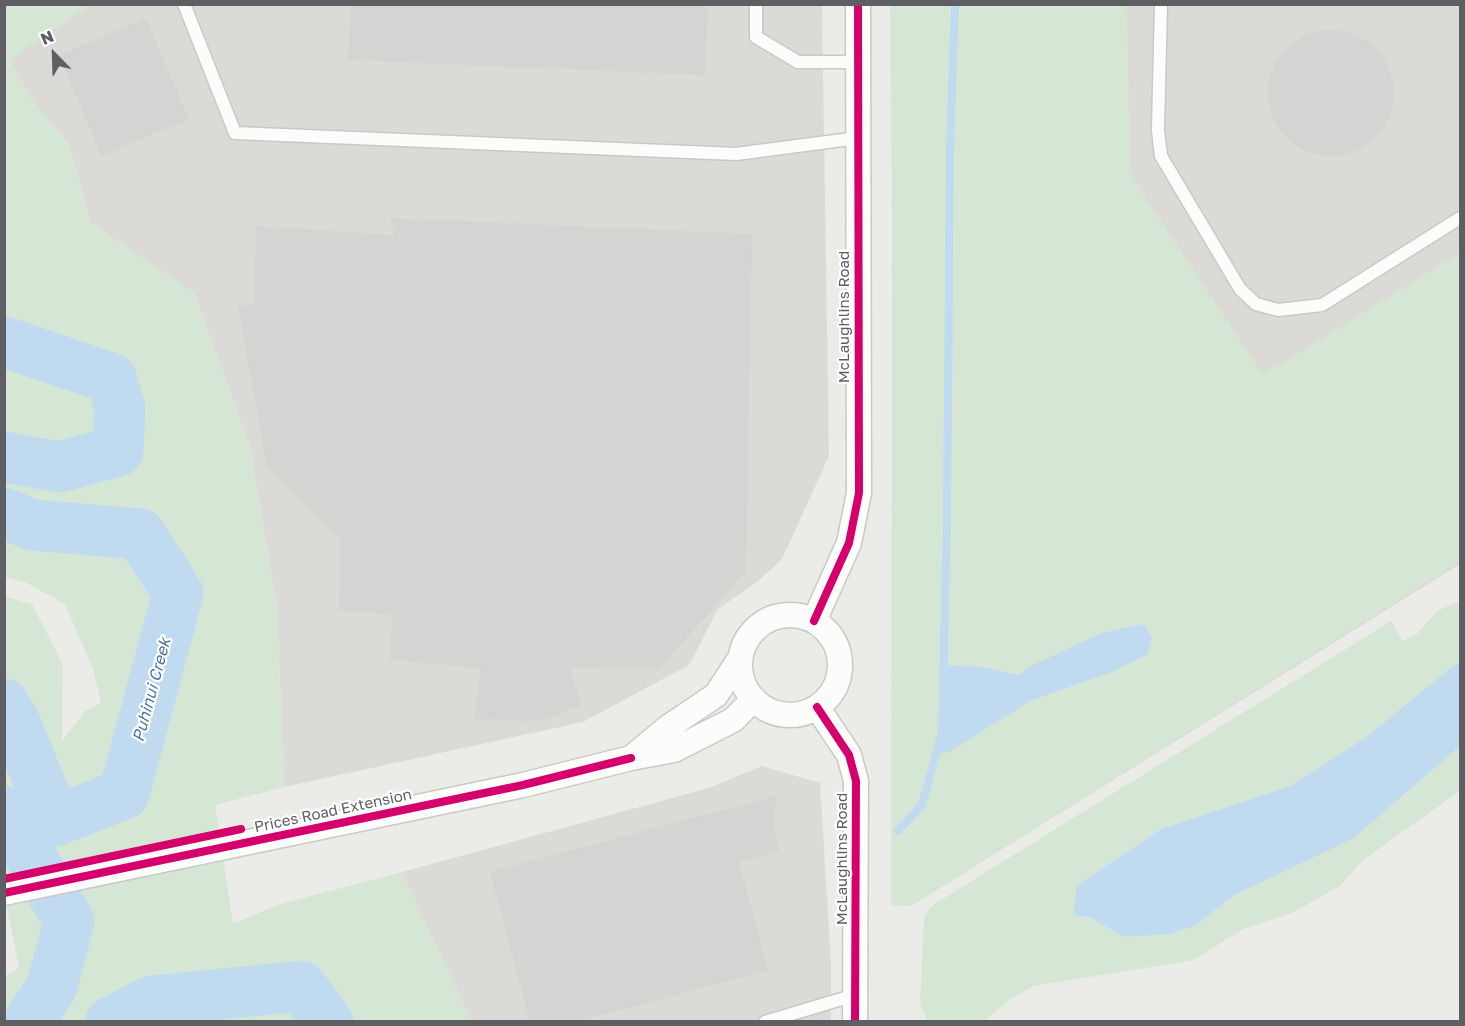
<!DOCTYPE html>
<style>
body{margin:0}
#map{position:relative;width:1465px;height:1026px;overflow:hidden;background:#ebebe7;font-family:"Golos Text",sans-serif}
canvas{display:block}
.frame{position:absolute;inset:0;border:6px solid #5d5f63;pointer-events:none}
.north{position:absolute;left:24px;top:24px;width:60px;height:60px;-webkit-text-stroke:4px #fff;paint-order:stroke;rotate:337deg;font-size:16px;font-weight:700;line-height:24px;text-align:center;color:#5d5f63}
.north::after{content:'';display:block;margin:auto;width:21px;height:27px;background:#5d5f63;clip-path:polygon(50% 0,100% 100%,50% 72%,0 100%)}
</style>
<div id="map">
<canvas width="1465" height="1026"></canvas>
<div class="frame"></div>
<div class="north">N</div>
</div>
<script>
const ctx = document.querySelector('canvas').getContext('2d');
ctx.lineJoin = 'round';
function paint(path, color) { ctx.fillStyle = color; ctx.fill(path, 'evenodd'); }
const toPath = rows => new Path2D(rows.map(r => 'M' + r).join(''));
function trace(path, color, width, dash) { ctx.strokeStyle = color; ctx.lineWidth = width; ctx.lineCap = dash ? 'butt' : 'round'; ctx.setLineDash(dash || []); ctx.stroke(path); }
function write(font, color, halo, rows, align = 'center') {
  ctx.font = font + ' "Golos Text",sans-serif'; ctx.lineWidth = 4.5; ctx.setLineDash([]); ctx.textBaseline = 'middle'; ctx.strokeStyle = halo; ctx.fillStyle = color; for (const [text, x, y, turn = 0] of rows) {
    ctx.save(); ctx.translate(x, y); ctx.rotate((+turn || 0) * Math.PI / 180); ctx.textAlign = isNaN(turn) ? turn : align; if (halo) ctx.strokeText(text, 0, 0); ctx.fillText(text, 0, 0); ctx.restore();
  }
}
paint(toPath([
 [89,5,822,5,829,456,782,559,757,582,718,609,689,665,583,722,284,787,277,607,250,447,194,293,91,223,69,145,32,100,9,59],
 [909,5,1460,5,1460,564,911,906],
 [762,766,820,783,831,962,831,1021,471,1021,402,872,709,788]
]), '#dbdad7');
paint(toPath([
 [5,5,89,5,9,60,32,100,69,145,91,223,194,293,250,447,277,607,284,787,215,805,233,924,277,905,402,872,471,1021,5,1021,5,976,19,968,4,893,5,597,32,604,63,665,62,741,85,711,101,703,93,669,65,604,25,582,5,577],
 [890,5,1127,5,1130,171,1142,193,1263,375,1460,253,1460,562,911,906,891,905,892,216],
 [1460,601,1460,663,1454,665,1365,738,1290,786,1161,829,1078,884,1074,915,1089,917,1124,937,1196,925,1233,896,1354,838,1460,746,1460,791,1363,860,1340,886,1290,914,1243,929,1194,960,1034,986,1012,998,984,1021,927,1020,920,1004,924,917,933,905,1391,621,1403,641,1417,634,1437,611]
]), '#d6e6d5');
paint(toPath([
 [1144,624,1152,637,1147,655,1112,672,1032,700,949,752,936,754,942,732,944,665,982,667,1019,675,1029,667,1101,633],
 [1460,663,1460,746,1354,838,1233,896,1196,925,1169,934,1124,937,1089,917,1073,915,1077,885,1161,829,1290,786,1365,738,1454,665]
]), '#c0daf0');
trace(toPath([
 [898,831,922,805,942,732,947,521,950,147,955,4]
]), '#c0daf0', 8);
trace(toPath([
 [4,342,111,378,120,408,118,451,60,467,4,457],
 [4,513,32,525,140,534,178,593,124,794,55,821,16,725,4,704],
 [4,811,69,921,52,986,29,1022],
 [111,1022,152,1001,301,986,328,1022]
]), '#c0daf0', 51);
paint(toPath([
 [351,4,708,4,705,75,348,60],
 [146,18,189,119,101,156,59,55],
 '1268 93a63 63 0 1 1 126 0a63 63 0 1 1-126 0Z',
 [391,218,752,234,746,571,659,669,570,668,581,705,541,721,474,719,481,668,390,660,392,615,339,610,340,539,267,466,238,307,254,303,256,226,394,235],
 [776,796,774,830,779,851,739,862,768,970,575,1022,530,1022,490,872]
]), '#d5d4d2');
const service = toPath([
 [184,4,235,133,736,154,858,138],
 [756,4,756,37,798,62,858,62],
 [1161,4,1158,130,1161,156,1240,289,1256,304,1278,310,1322,305,1460,218],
 [765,1022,855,995]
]);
const minor = toPath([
 '740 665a50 50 0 1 1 100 0a50 50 0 1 1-100 0Z',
 [814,621,849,543,859,493,858,4],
 [740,658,716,695,667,728,631,758,674,750,733,720,754,699],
 [817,707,849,755,856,781,855,1022],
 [4,893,523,785,631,758]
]);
trace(service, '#c9c9c8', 15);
trace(minor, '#c9c9c8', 27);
trace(service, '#fcfcfb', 12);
trace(minor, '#fcfcfb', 24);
trace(toPath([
 [814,621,849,543,859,493,858,4],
 [817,707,849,755,856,781,855,1022],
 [4,879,241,829],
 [4,893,523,785,631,758]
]), '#d6006c', 8);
write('15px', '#5d5f63', '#fff', [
 ["McLaughlins Road",844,317,-90],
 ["Prices Road Extension",333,811,-12],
 ["McLaughlins Road",842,859,-90]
]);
write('italic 16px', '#4d73a4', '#fff', [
 ["Puhinui Creek",152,690,-75]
]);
</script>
